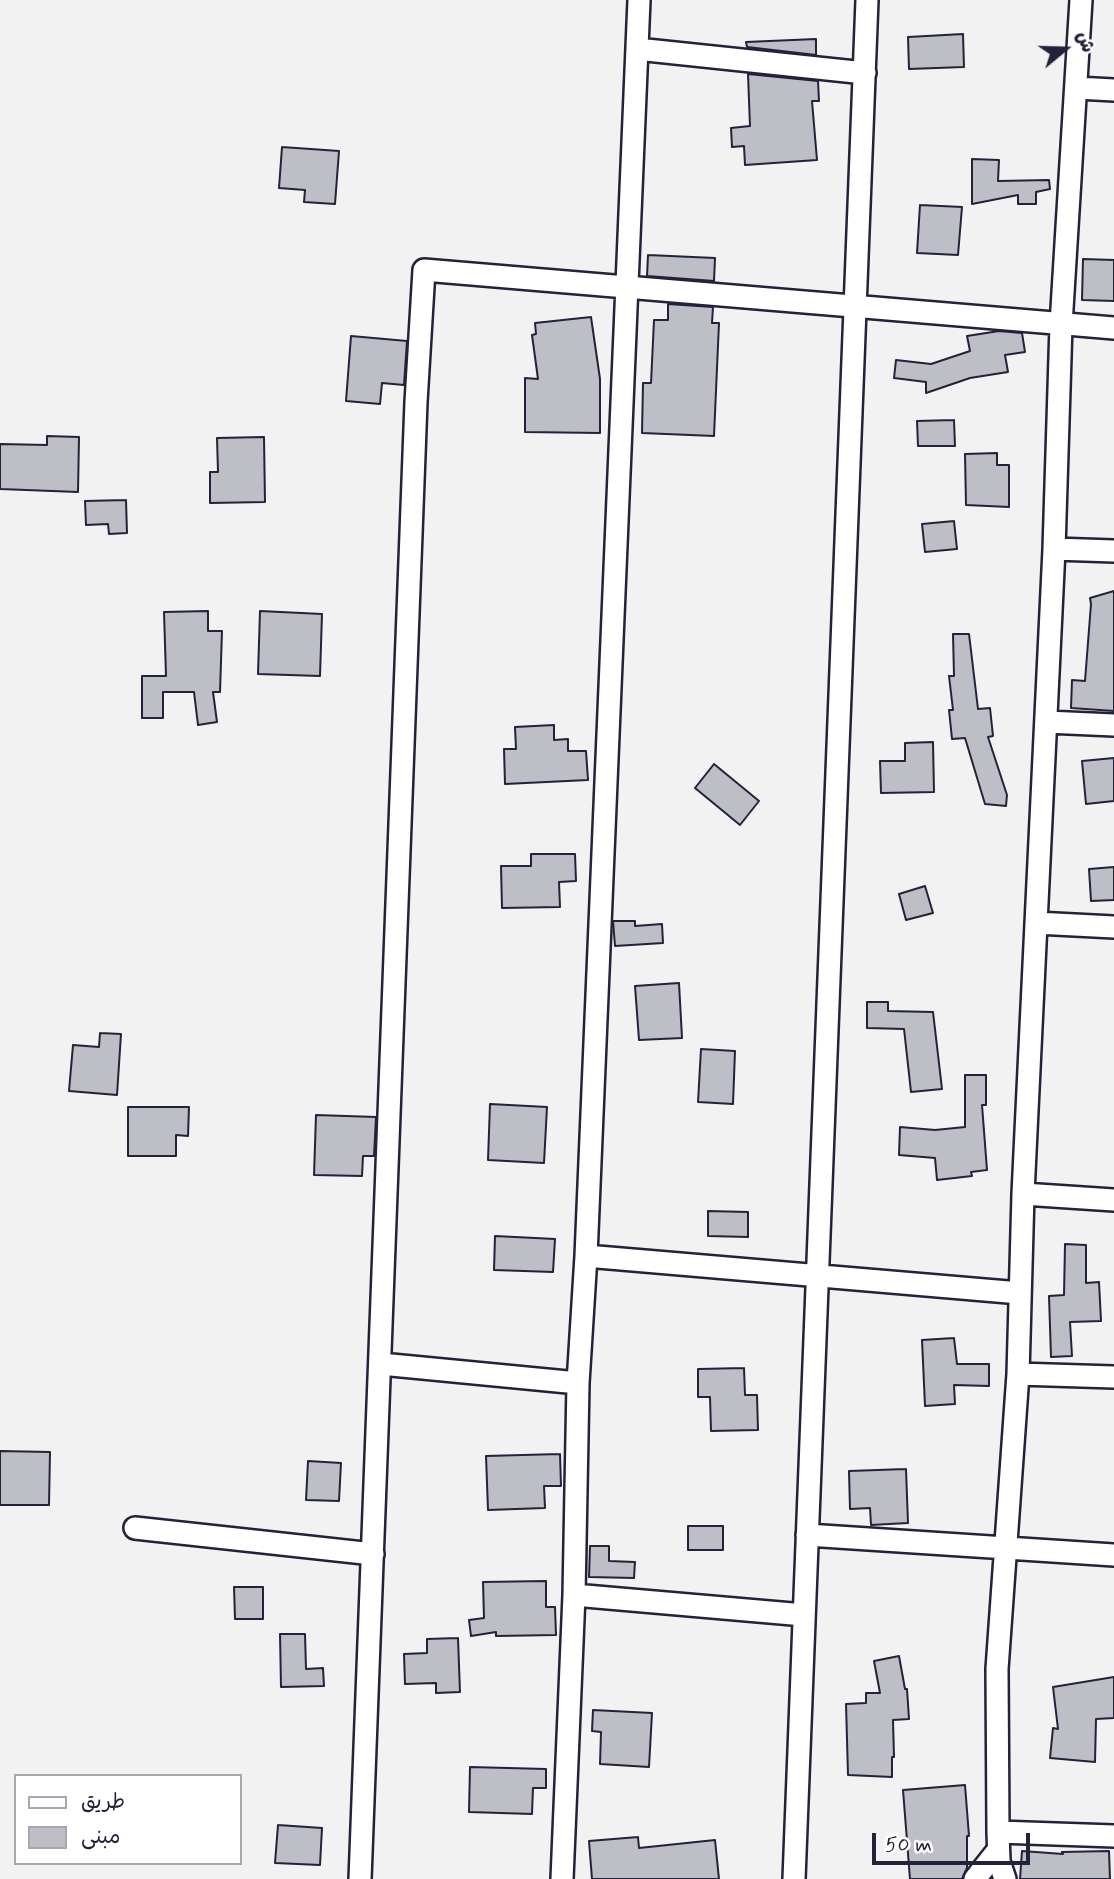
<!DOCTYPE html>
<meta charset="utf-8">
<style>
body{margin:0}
#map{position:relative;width:1114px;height:1879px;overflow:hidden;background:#f2f2f3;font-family:Mynerve,"Playpen Sans Arabic",sans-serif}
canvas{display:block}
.legend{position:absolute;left:14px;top:1774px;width:228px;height:91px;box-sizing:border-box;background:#fff;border:2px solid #a7a7b1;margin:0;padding:9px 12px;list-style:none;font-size:21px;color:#22223b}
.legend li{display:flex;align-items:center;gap:14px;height:35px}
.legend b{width:35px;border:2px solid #a7a7b1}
.north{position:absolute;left:1030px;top:14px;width:70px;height:70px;-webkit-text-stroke:5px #fff;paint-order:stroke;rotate:71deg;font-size:19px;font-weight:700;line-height:28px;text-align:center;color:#22223b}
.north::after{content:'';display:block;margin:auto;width:24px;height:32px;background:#22223b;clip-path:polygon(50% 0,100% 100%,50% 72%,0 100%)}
.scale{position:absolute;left:872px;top:1833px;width:158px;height:32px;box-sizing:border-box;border:4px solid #22223b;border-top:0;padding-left:9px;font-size:21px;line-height:24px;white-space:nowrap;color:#22223b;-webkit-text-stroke:5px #fff;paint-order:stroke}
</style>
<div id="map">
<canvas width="1114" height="1879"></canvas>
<ul class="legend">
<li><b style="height:9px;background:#fff"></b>طريق</li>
<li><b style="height:19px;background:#bebec6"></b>مبنى</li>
</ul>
<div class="north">ش</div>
<div class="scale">50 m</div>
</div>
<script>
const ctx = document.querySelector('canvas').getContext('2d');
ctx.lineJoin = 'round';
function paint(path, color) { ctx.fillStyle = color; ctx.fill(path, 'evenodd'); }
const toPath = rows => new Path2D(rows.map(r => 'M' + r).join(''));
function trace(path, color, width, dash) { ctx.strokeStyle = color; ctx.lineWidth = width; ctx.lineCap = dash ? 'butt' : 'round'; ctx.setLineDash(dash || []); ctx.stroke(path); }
const building = toPath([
 [963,34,964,67,909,69,908,37,963,34],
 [816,39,816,55,747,47,746,42,816,39],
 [748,74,818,81,819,101,812,101,817,160,745,165,744,146,732,147,731,128,750,126,748,74],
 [282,147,339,151,335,204,304,202,305,190,279,188,282,147],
 [972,159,999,160,998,181,1049,180,1050,189,1036,192,1036,204,1018,204,1018,195,972,204,972,159],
 [920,205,962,207,958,255,917,253,920,205],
 [648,255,715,258,714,281,647,276,648,255],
 [1083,259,1114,260,1114,301,1082,300,1083,259],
 [668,304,713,307,712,323,719,323,714,436,642,433,643,383,651,383,654,320,668,320,668,304],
 [591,317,600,379,600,433,525,432,525,378,538,379,532,335,536,334,535,323,591,317],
 [999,331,1022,333,1025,352,1005,355,1008,372,970,378,926,393,926,382,894,378,896,360,931,364,970,351,967,336,999,331],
 [351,336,407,341,404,385,382,383,380,404,346,401,351,336],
 [954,420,955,446,918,446,917,421,954,420],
 [47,436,79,437,78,492,0,489,0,444,47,445,47,436],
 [264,437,265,502,210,503,210,472,218,472,217,438,264,437],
 [997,453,997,465,1009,465,1009,507,966,505,965,454,997,453],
 [126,500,127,533,109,534,108,524,86,525,85,501,126,500],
 [954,521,957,549,925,552,922,524,954,521],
 [1114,591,1114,711,1071,708,1072,680,1085,681,1091,604,1090,598,1114,591],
 [208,611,208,631,222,631,220,692,213,692,217,722,198,725,194,692,163,692,163,718,142,718,142,676,166,676,164,612,208,611],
 [260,611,322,614,320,676,258,674,260,611],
 [953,634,969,634,978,709,990,708,993,736,988,737,1007,795,1006,806,985,804,965,738,952,739,949,710,953,710,949,676,954,676,953,634],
 [554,725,554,740,568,739,568,751,586,751,588,780,505,784,504,749,516,749,515,727,554,725],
 [933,742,934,792,881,793,880,761,905,761,905,743,933,742],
 [1114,758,1114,801,1086,804,1082,761,1114,758],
 [714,764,759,801,740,825,695,788,714,764],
 [531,854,575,854,576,881,559,882,560,907,502,908,501,866,531,866,531,854],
 [1114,867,1114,900,1091,901,1089,869,1114,867],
 [925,886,933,913,906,920,899,894,925,886],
 [613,921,635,921,635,926,662,924,663,943,615,946,613,921],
 [679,983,682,1038,639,1040,635,986,679,983],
 [867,1002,888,1002,888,1011,933,1012,942,1089,911,1092,904,1029,867,1028,867,1002],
 [100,1033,121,1034,117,1095,69,1091,73,1045,99,1047,100,1033],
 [701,1049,735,1051,733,1104,698,1102,701,1049],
 [965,1075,986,1075,986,1105,982,1105,987,1170,971,1172,972,1176,937,1180,935,1158,899,1155,900,1127,935,1130,965,1127,965,1075],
 [490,1104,547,1107,544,1163,488,1160,490,1104],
 [128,1107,189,1107,188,1136,176,1135,176,1156,128,1156,128,1107],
 [316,1115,376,1117,374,1156,363,1156,362,1176,314,1175,316,1115],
 [708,1211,748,1212,748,1237,708,1236,708,1211],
 [495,1236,555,1239,553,1272,494,1270,495,1236],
 [1065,1244,1086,1245,1086,1283,1099,1282,1101,1321,1070,1322,1072,1356,1051,1357,1049,1296,1064,1295,1065,1244],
 [954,1338,957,1364,989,1364,989,1386,954,1385,955,1404,925,1406,922,1340,954,1338],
 [744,1368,745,1395,757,1395,758,1430,711,1431,710,1397,698,1397,698,1369,744,1368],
 [0,1451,50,1452,49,1505,0,1505,0,1451],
 [560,1454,561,1486,544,1486,545,1508,488,1510,486,1456,560,1454],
 [308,1461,341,1463,339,1501,306,1500,308,1461],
 [906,1469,908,1523,871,1525,870,1508,850,1509,849,1471,906,1469],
 [688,1526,723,1526,723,1550,688,1550,688,1526],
 [590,1546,609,1546,609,1561,635,1562,634,1578,589,1577,590,1546],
 [546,1581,546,1607,555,1607,556,1635,496,1636,496,1632,471,1636,469,1620,484,1618,483,1582,546,1581],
 [234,1587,263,1587,263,1619,235,1619,234,1587],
 [280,1634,305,1634,306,1669,323,1668,324,1686,281,1687,280,1634],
 [458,1638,460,1692,436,1693,436,1683,405,1684,404,1654,427,1653,427,1639,458,1638],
 [899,1656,905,1689,907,1689,909,1719,893,1720,894,1757,892,1757,892,1777,848,1775,846,1704,866,1703,866,1693,880,1693,874,1661,899,1656],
 [1114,1677,1114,1718,1096,1719,1095,1762,1050,1758,1053,1728,1058,1729,1053,1687,1114,1677],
 [593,1710,652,1713,649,1767,600,1764,601,1732,592,1731,593,1710],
 [470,1767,546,1769,546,1788,533,1788,532,1814,469,1812,470,1767],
 [965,1785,969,1836,967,1836,967,1868,962,1879,910,1879,903,1790,965,1785],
 [278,1825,322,1828,320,1865,275,1863,278,1825],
 [638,1837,639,1848,715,1840,719,1879,592,1879,589,1841,638,1837],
 [1022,1851,1063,1854,1062,1852,1109,1851,1110,1879,1020,1879,1022,1851]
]);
paint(building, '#bebec6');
trace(building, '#22223b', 2);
const minor = toPath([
 [637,49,865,73],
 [1077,88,1114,90],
 [1054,549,1114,551],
 [1046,722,1114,725],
 [1036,923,1114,927],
 [1023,1194,1114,1200],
 [586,1256,1020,1293],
 [381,1364,578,1383],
 [1018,1374,1114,1377],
 [135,1528,373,1554],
 [807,1535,1114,1555],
 [574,1595,804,1615],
 [998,1832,1114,1836],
 [360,1879,416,402,424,270,1114,328],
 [562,1879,574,1595,578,1383,586,1256,639,0],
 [794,1879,867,0],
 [975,1879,998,1850],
 [1005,1879,999,1861,998,1832,997,1669,1018,1374,1023,1194,1054,549,1061,325,1081,0]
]);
trace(minor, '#22223b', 26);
trace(minor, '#fff', 21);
</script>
